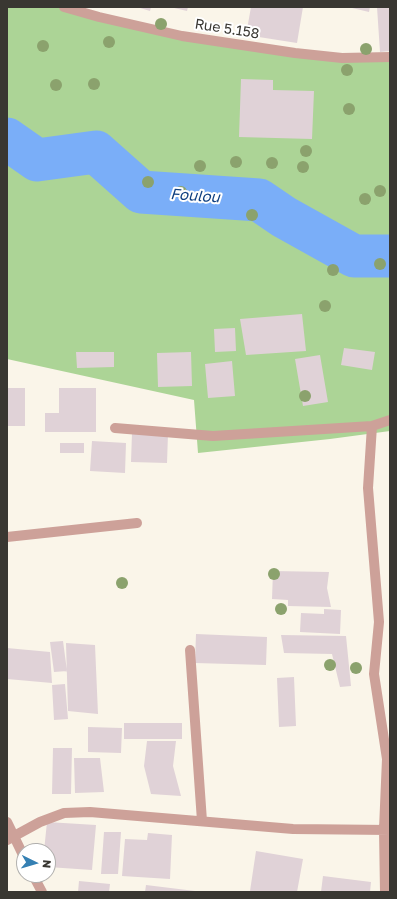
<!DOCTYPE html>
<style>
body{margin:0}
#map{position:relative;width:397px;height:899px;overflow:hidden;background:#faf5e9;font-family:"Golos Text",sans-serif}
canvas{display:block}
.frame{position:absolute;inset:0;border:8px solid #393732;pointer-events:none}
.north{position:absolute;left:16px;top:843px;width:40px;height:40px;box-sizing:border-box;background:#fff;border:1px solid #b0afad;border-radius:50%;rotate:95deg;font-size:11px;font-weight:700;line-height:16px;text-align:center;color:#393732}
.north::after{content:'';display:block;margin:auto;width:14px;height:18px;background:#3580b3;clip-path:polygon(50% 0,100% 100%,50% 72%,0 100%)}
</style>
<div id="map">
<canvas width="397" height="899"></canvas>
<div class="frame"></div>
<div class="north">N</div>
</div>
<script>
const ctx = document.querySelector('canvas').getContext('2d');
ctx.lineJoin = 'round';
function paint(path, color) { ctx.fillStyle = color; ctx.fill(path, 'evenodd'); }
const toPath = rows => new Path2D(rows.map(r => 'M' + r).join(''));
function trace(path, color, width, dash) { ctx.strokeStyle = color; ctx.lineWidth = width; ctx.lineCap = dash ? 'butt' : 'round'; ctx.setLineDash(dash || []); ctx.stroke(path); }
function write(font, color, halo, rows, align = 'center') {
  ctx.font = font + ' "Golos Text",sans-serif'; ctx.lineWidth = 4; ctx.setLineDash([]); ctx.textBaseline = 'middle'; ctx.strokeStyle = halo; ctx.fillStyle = color; for (const [text, x, y, turn = 0] of rows) {
    ctx.save(); ctx.translate(x, y); ctx.rotate((+turn || 0) * Math.PI / 180); ctx.textAlign = isNaN(turn) ? turn : align; if (halo) ctx.strokeText(text, 0, 0); ctx.fillText(text, 0, 0); ctx.restore();
  }
}
paint(toPath([
 [7,7,64,7,99,17,295,53,390,57,390,431,330,439,198,453,194,400,7,359]
]), '#acd496');
trace(toPath([
 [7,139,37,160,96,152,141,192,259,200,284,217,354,256,390,256]
]), '#7aaef8', 43);
paint(toPath([
 [137,7,151,7,150,11],
 [170,7,188,7,187,11],
 [251,7,303,7,297,43,246,35],
 [348,7,370,7,369,12],
 [377,7,390,7,390,51,380,52],
 [241,79,273,80,273,90,314,91,312,139,239,137],
 [302,314,306,351,246,355,240,319],
 [235,328,236,351,215,352,214,329],
 [344,348,375,352,372,370,341,365],
 [76,352,114,352,114,367,77,368],
 [191,352,192,386,158,387,157,353],
 [320,355,328,402,303,406,295,359],
 [232,361,235,396,208,398,205,364],
 [7,388,25,388,25,426,7,426],
 [59,388,96,388,96,432,45,432,45,413,59,413],
 [132,433,168,434,167,463,131,462],
 [92,441,126,443,125,473,90,471],
 [60,443,84,443,84,453,60,453],
 [273,571,329,572,327,588,331,607,288,606,288,600,272,599],
 [324,609,341,610,340,634,300,632,301,613,324,614],
 [196,634,267,637,266,665,195,663],
 [281,635,346,636,351,686,340,687,332,654,284,653],
 [63,641,67,671,54,672,50,642],
 [66,643,95,645,98,714,68,711],
 [7,648,50,652,52,683,7,679],
 [294,677,296,726,279,727,277,678],
 [65,684,68,719,54,720,52,685],
 [124,723,182,723,182,739,124,739],
 [88,727,122,728,121,753,88,752],
 [147,741,176,741,173,766,181,796,151,794,144,766],
 [53,748,72,748,71,794,52,794],
 [74,758,100,758,104,792,75,793],
 [47,822,96,825,92,870,48,867,48,851,44,851],
 [104,832,121,832,118,874,101,874],
 [148,833,172,835,170,879,122,876,125,839,147,840],
 [256,851,303,859,297,892,250,891],
 [323,876,371,882,370,892,321,892],
 [79,881,110,884,109,892,78,892],
 [146,885,195,891,195,892,145,892]
]), '#e0d2d7');
trace(toPath([
 [64,7,99,17,182,36,295,53,342,58,390,57],
 [115,428,213,436,372,426],
 [7,537,137,523],
 [190,650,202,821],
 [7,822,24,857],
 [7,840,40,822,64,813,90,812,293,829,390,830],
 [33,875,42,892],
 [385,892,384,829,387,759,374,674,379,622,368,488,372,426,390,420]
]), '#cda199', 10);
ctx.fillStyle = '#8ba26d';
for (const [x, y] of [
 [161,24],
 [109,42],
 [43,46],
 [366,49],
 [347,70],
 [94,84],
 [56,85],
 [349,109],
 [306,151],
 [236,162],
 [272,163],
 [200,166],
 [303,167],
 [148,182],
 [380,191],
 [181,192],
 [365,199],
 [252,215],
 [380,264],
 [333,270],
 [325,306],
 [305,396],
 [274,574],
 [122,583],
 [281,609],
 [330,665],
 [356,668]
]) { ctx.beginPath(); ctx.arc(x, y, 6, 0, 2 * Math.PI); ctx.fill(); }
write('14px', '#393732', '#fff', [
 ["Rue 5.158",227,29,9]
]);
write('italic 15px', '#104081', '#fff', [
 ["Foulou",195,196,4]
]);
</script>
